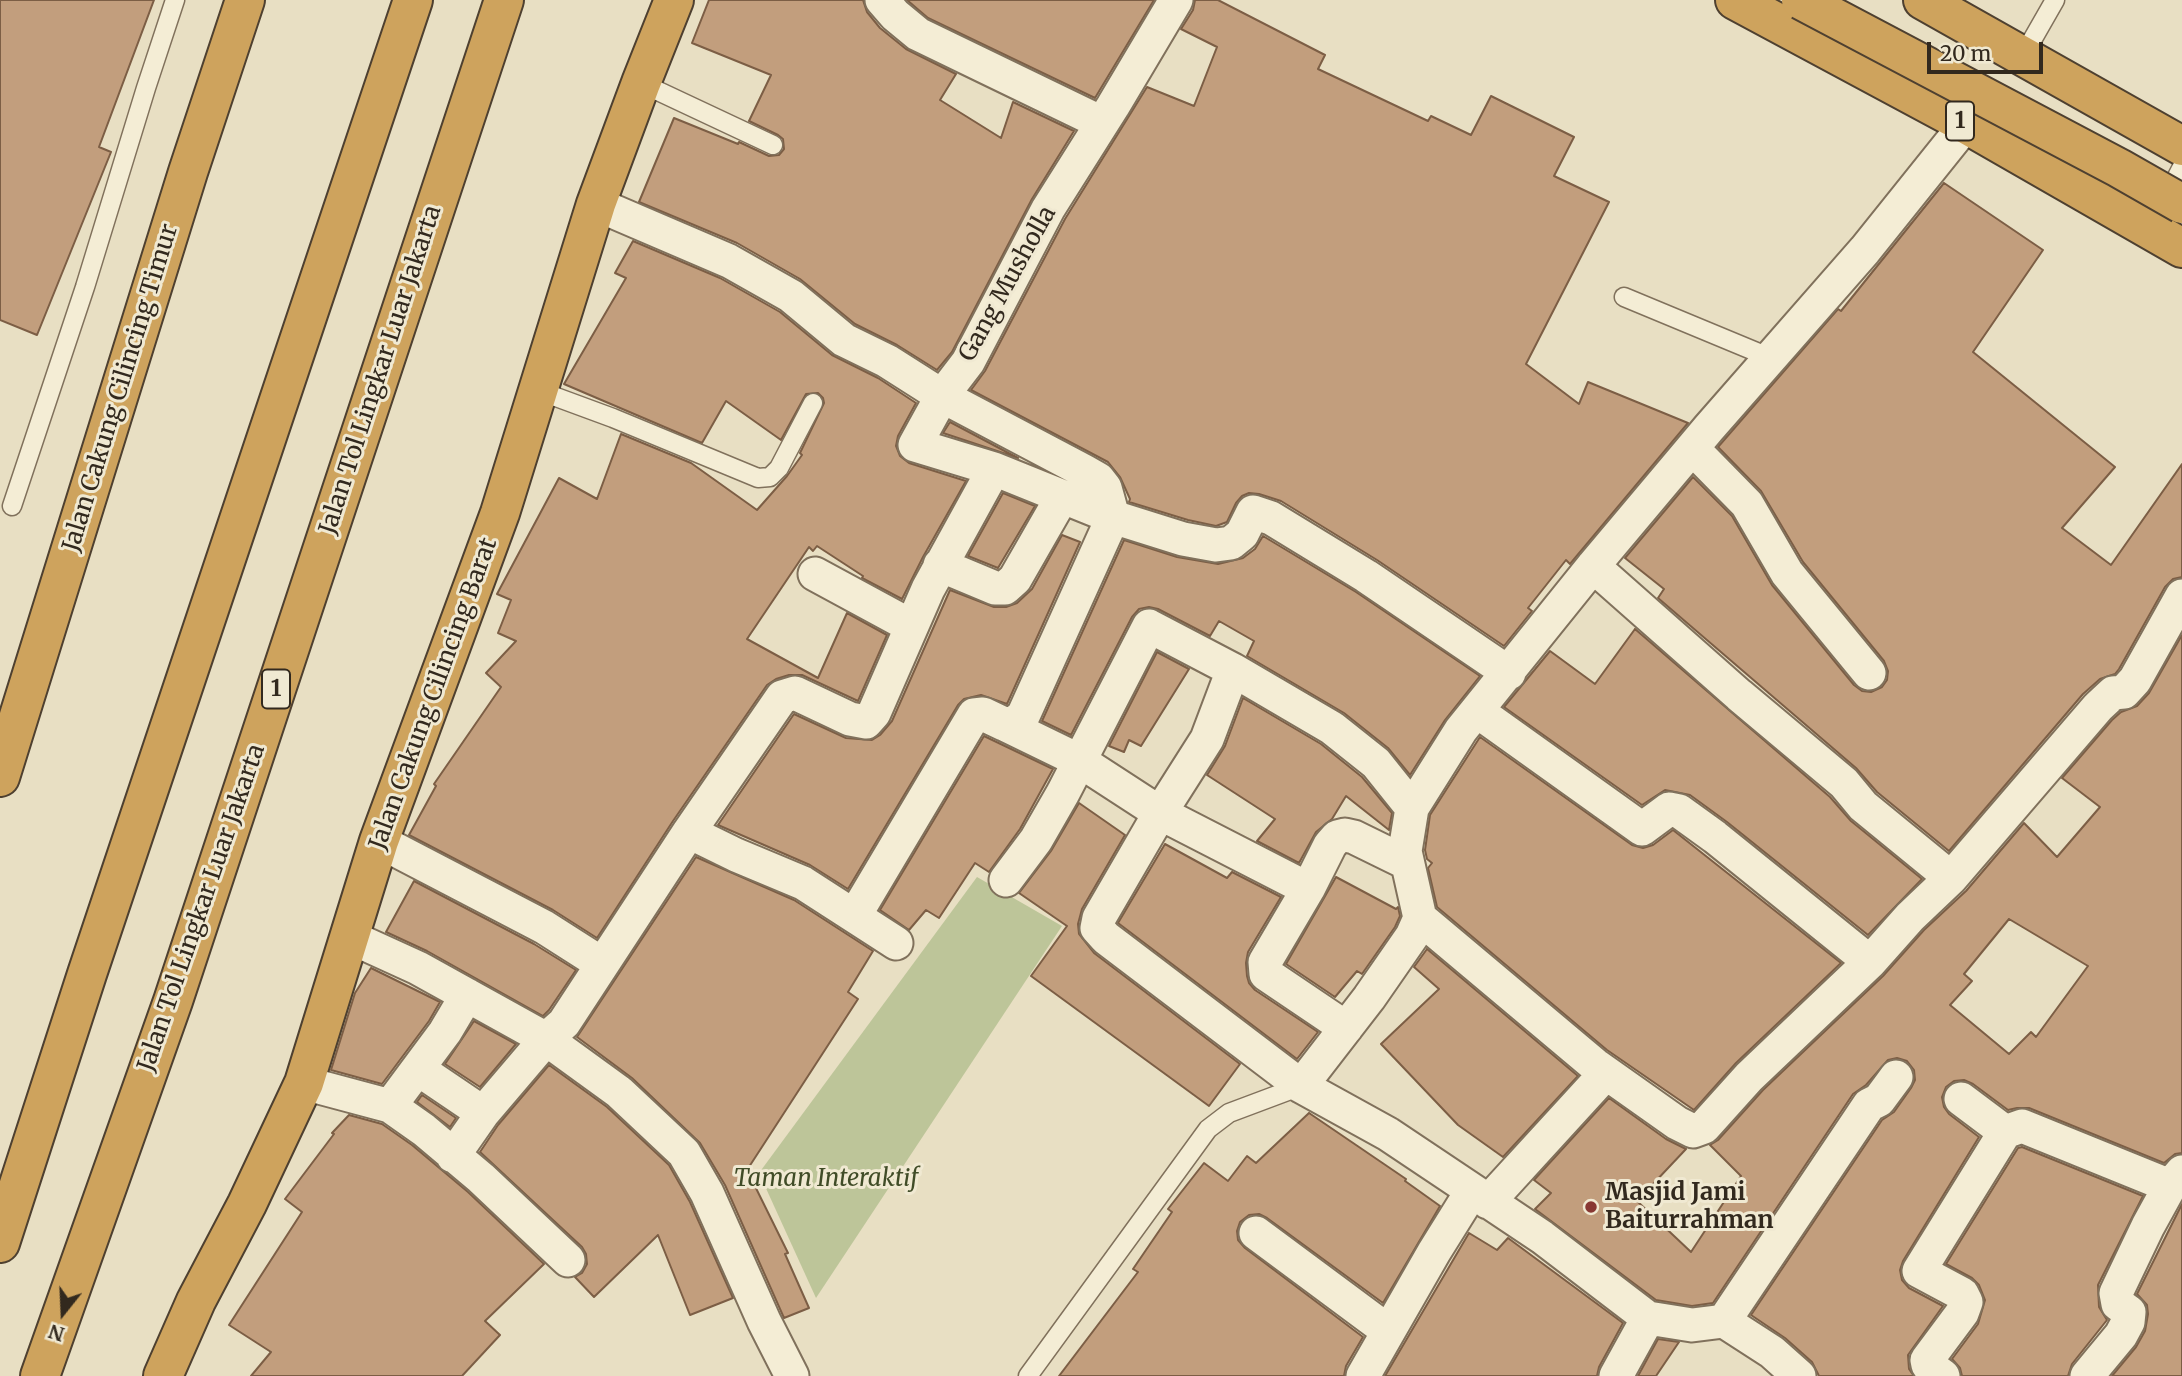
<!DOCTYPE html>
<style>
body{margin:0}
#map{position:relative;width:2182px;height:1376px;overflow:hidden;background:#e8dfc3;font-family:Merriweather,serif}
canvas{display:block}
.north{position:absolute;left:28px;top:1278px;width:70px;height:70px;-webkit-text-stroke:5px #f0e9d2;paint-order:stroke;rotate:198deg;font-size:19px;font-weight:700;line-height:28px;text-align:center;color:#32291e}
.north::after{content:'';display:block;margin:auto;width:24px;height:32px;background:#32291e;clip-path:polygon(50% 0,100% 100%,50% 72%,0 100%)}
.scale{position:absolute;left:1927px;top:42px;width:116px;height:32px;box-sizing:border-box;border:4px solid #32291e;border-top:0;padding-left:9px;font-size:21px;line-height:24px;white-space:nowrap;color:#32291e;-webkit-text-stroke:5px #f0e9d2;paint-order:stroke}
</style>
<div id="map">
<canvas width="2182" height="1376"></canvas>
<div class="north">N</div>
<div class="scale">20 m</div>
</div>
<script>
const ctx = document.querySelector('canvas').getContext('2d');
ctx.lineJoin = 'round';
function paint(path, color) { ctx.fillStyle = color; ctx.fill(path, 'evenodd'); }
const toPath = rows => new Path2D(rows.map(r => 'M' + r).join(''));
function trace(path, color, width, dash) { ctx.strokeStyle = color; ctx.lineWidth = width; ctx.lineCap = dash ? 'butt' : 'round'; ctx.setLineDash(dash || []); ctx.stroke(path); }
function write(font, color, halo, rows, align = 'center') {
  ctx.font = font + ' Merriweather,serif'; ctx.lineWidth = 6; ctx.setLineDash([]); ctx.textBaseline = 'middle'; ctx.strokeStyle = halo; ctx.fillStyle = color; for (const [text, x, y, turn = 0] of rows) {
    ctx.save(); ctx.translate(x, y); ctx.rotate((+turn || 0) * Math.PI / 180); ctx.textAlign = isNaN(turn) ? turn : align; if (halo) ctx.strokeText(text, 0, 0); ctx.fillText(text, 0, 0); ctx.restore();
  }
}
paint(toPath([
 [977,877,1062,926,816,1298,759,1173]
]), '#bdc599');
const building = toPath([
 [0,0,154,0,99,147,111,152,37,335,0,320,0,0],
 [709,0,863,0,867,12,880,28,906,49,956,74,940,100,1001,138,1013,102,1074,131,1032,199,952,352,937,370,897,345,855,324,800,279,737,243,639,202,674,118,738,144,739,142,769,156,779,155,784,149,783,139,778,135,749,121,771,75,692,43,709,0],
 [907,0,1154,0,1095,98,928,18,907,0],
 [1195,0,1218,0,1325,55,1318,69,1428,121,1431,116,1471,135,1491,96,1574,137,1554,176,1609,202,1526,364,1579,404,1588,382,1688,423,1570,564,1566,560,1528,608,1532,611,1504,646,1377,560,1281,501,1259,494,1249,493,1242,496,1236,503,1227,522,1216,526,1188,520,1129,502,1130,499,1120,477,1108,462,971,390,985,371,1065,219,1147,87,1194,106,1217,47,1181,29,1193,10,1195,0],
 [1944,183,2043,250,1973,352,2115,467,2062,528,2111,565,2182,464,2182,577,2173,579,2165,587,2119,669,2115,674,2100,679,2083,694,1949,851,1877,792,1856,768,1658,598,1664,589,1625,558,1693,477,1732,516,1772,585,1854,685,1862,691,1871,692,1882,687,1887,680,1888,671,1884,661,1803,562,1761,491,1718,447,1838,309,1841,311,1944,183],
 [633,241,720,278,780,312,832,355,878,378,916,403,898,436,896,446,900,456,909,463,966,481,923,557,902,599,862,578,863,576,817,546,813,551,809,547,747,639,818,678,847,613,887,635,858,701,802,675,789,675,776,679,767,685,673,821,597,938,553,910,409,835,436,786,434,784,501,687,486,673,516,641,498,633,511,600,497,594,559,478,597,499,621,434,691,463,757,510,787,476,802,455,800,453,824,403,823,398,818,393,806,394,781,440,726,401,702,443,564,384,626,278,615,273,633,241],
 [950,422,1018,458,943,433,950,422],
 [1003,493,1035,506,998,568,968,556,1003,493],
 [1062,535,1080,542,1007,704,981,695,964,699,958,705,848,889,810,865,718,825,794,714,846,738,872,740,880,735,892,721,950,590,994,607,1006,607,1017,603,1032,589,1062,535],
 [1263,536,1356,592,1480,676,1445,720,1410,775,1388,748,1344,713,1247,656,1254,641,1219,621,1210,636,1158,609,1149,607,1139,609,1132,617,1071,735,1042,721,1124,540,1177,557,1218,564,1243,558,1255,549,1263,536],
 [1635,629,1830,797,1851,821,1922,879,1868,935,1727,822,1690,795,1665,790,1642,805,1504,707,1550,651,1595,684,1635,629],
 [2182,635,2182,1153,2175,1154,2164,1163,2029,1108,2017,1108,2008,1110,1973,1084,1964,1080,1954,1081,1946,1087,1942,1097,1944,1107,1949,1114,1979,1137,1903,1261,1900,1270,1902,1280,1909,1288,1943,1306,1908,1355,1909,1369,1914,1376,1819,1376,1812,1362,1785,1338,1751,1315,1882,1120,1894,1112,1911,1088,1915,1080,1914,1070,1907,1061,1897,1058,1888,1060,1866,1085,1853,1094,1713,1303,1692,1306,1656,1300,1535,1209,1551,1193,1534,1180,1609,1098,1666,1139,1686,1149,1637,1201,1691,1252,1741,1176,1710,1145,1718,1140,1763,1090,1883,976,1924,930,1966,891,2024,823,2057,857,2100,807,2062,778,2112,720,2121,712,2137,706,2149,693,2182,635],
 [2009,919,2088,966,2036,1037,2031,1032,2009,1054,1950,1005,1972,981,1964,974,2009,919],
 [1157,652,1189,669,1141,746,1129,740,1124,752,1109,746,1157,652],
 [1243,698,1321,744,1362,777,1392,813,1389,830,1346,796,1332,819,1316,832,1299,863,1257,841,1275,819,1207,775,1225,746,1243,698],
 [984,736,1053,769,1020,829,989,872,975,863,939,918,926,910,909,930,880,910,984,736],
 [1480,737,1632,845,1643,848,1653,845,1673,830,1841,963,1736,1063,1694,1110,1607,1050,1437,907,1428,868,1432,863,1427,859,1425,850,1430,815,1480,737],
 [1079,803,1125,835,1082,909,1078,924,1079,934,1094,953,1240,1064,1209,1106,1031,976,1067,926,1019,893,1051,851,1079,803],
 [1165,844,1227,878,1232,872,1281,897,1248,952,1246,963,1247,976,1249,983,1255,990,1318,1032,1297,1059,1118,923,1165,844],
 [696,857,794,900,873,951,848,992,858,999,747,1170,788,1253,785,1254,809,1308,784,1318,725,1185,700,1143,632,1078,577,1037,696,857],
 [1336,877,1396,909,1398,907,1400,916,1395,927,1362,974,1357,971,1335,997,1286,964,1336,877],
 [414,881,534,944,576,970,549,1010,543,1016,427,951,386,932,414,881],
 [1427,949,1578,1076,1503,1157,1458,1125,1381,1044,1439,989,1414,967,1427,949],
 [371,968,440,1002,429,1021,382,1084,331,1070,355,993,371,968],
 [474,1021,516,1044,480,1087,445,1064,474,1021],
 [549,1065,607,1107,669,1165,690,1202,733,1298,690,1315,658,1235,594,1297,575,1277,582,1273,587,1264,586,1254,582,1247,480,1152,498,1125,549,1065],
 [422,1095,456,1118,450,1127,417,1102,422,1095],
 [1309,1113,1406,1179,1405,1181,1440,1206,1383,1303,1267,1218,1259,1214,1249,1215,1240,1222,1237,1231,1238,1240,1245,1248,1363,1337,1346,1366,1344,1376,1059,1376,1138,1272,1133,1269,1172,1212,1168,1209,1204,1163,1228,1181,1247,1156,1256,1163,1309,1113],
 [349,1115,382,1124,412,1145,468,1192,544,1264,485,1321,500,1335,462,1376,251,1376,271,1352,229,1325,302,1212,285,1199,334,1134,332,1133,349,1115],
 [2022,1147,2143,1196,2098,1285,2099,1307,2107,1320,2072,1364,2068,1376,1962,1376,1960,1368,1952,1359,1978,1324,1985,1300,1979,1285,1972,1278,1946,1264,2018,1148,2022,1147],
 [2182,1204,2182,1376,2112,1376,2136,1347,2145,1331,2148,1314,2147,1305,2137,1294,2182,1204],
 [1469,1233,1497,1250,1508,1238,1623,1323,1599,1367,1597,1376,1385,1376,1469,1233],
 [1658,1339,1679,1342,1656,1376,1638,1376,1658,1339]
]);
paint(building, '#c29e7d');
trace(building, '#7c5e45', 2);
const lane = toPath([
 [2023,56,2055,0],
 [641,83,773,145],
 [2166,198,2182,167],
 [1624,297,1771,358],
 [537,390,613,418,758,478,770,477,779,468,813,403],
 [12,506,85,287,146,88,175,0],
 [1028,1376,1208,1129,1229,1113,1301,1086]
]);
const street = toPath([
 [882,0,895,15,918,34,1102,123],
 [1176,0,1113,106,1048,209,968,362,942,396,915,445,994,469,1113,517,1183,539,1216,545,1231,543,1242,534,1253,512,1271,518,1366,576,1509,673],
 [596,204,729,261,791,296,844,340,887,361,942,396,1084,471,1098,479,1105,488,1113,517,1023,716,1014,723,1004,724,983,714,974,715,855,915],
 [1693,449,1747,504,1787,573,1869,673],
 [940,565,995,588,1005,588,1015,579,1062,497],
 [1593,566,1739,695,1844,783,1863,806,1951,878],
 [815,574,911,626],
 [1233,670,1207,739,1160,813,1099,918,1097,928,1106,938,1301,1086,1388,1134,1542,1237,1648,1318,1692,1325,1724,1321,1772,1352,1799,1376],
 [1477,711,1642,829,1669,809,1679,811,1715,837,1870,962],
 [1004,724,1080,761,1160,813,1308,889,1330,845,1337,837,1345,835,1354,837,1407,863],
 [689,832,782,697,795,693,850,719,866,722,874,713,928,589,994,469],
 [379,841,544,927,602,964],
 [1006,880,1036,840,1063,793,1149,626,1233,670,1332,728,1376,763,1412,808],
 [1308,889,1265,962,1266,974,1346,1028],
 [1420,918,1595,1065,1677,1123,1693,1131,1704,1127,1749,1077,1870,962,1910,917,1951,878,2098,707,2113,693,2124,692,2135,680,2182,596],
 [350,937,418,968,546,1039,619,1092,684,1153,707,1193,764,1321,792,1376],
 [418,1069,483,1113],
 [304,1083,390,1106,424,1130,481,1178,568,1260],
 [1301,1086,1369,998,1412,936,1420,918,1405,851,1412,808,1461,730,1593,566,1709,428,1865,250,1966,124],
 [1961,1099,2005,1132,2022,1126,2170,1186],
 [390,1106,445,1032,467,995],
 [453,1156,483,1113,546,1039,564,1023,689,832,736,855,803,883,896,943],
 [1488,1202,1606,1073],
 [1256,1233,1388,1331],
 [1724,1321,1869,1105,1879,1100,1896,1077],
 [1363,1376,1434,1252,1472,1191],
 [1616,1376,1648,1318],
 [1943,1376,1928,1365,1927,1360,1962,1313,1966,1302,1962,1294,1919,1271,2005,1132],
 [2087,1376,2121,1335,2128,1322,2129,1312,2118,1304,2116,1293,2148,1226,2170,1186,2182,1172]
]);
const highway = toPath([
 [1735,0,1966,124,2182,248],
 [1923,0,2182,146],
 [0,777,188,172,245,0],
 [0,1243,87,974,413,0],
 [40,1376,173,1001,504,0],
 [163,1376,196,1301,247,1204,304,1083,379,841,500,513,596,204,641,83,674,0]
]);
trace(lane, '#80715c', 21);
trace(street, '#80715c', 37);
trace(highway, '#4e4030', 42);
trace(lane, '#f4edd5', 18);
trace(street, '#f4edd5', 33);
trace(highway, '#cea35d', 38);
const highwayBridge = toPath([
 [1801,0,2119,168,2182,204]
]);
trace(highwayBridge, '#4e4030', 42, []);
trace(highwayBridge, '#cea35d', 38);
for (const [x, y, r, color] of [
 [1591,1207,7,"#883833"]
]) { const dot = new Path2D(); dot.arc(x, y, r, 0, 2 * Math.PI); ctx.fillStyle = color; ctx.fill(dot); trace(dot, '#f0e9d2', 2.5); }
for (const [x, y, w] of [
 [1960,121,28],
 [276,689,28]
]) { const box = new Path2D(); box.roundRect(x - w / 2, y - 19.5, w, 39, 5); ctx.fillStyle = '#f0e9d2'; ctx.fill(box); trace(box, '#32291e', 2); }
write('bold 23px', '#32291e', null, [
 ["1",1960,121],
 ["1",276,689]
]);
write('24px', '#32291e', '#f0e9d2', [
 ["Gang Musholla",1008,284,-61],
 ["Jalan Tol Lingkar Luar Jakarta",381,370,-72],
 ["Jalan Cakung Cilincing Timur",121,388,-73],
 ["Jalan Cakung Cilincing Barat",434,694,-70],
 ["Jalan Tol Lingkar Luar Jakarta",202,908,-71]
]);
write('italic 24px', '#404c27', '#f0e9d2', [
 ["Taman Interaktif",826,1179]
]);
write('bold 24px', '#32291e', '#f0e9d2', [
 ["Masjid Jami",1605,1193],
 ["Baiturrahman",1605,1221]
], 'left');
</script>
